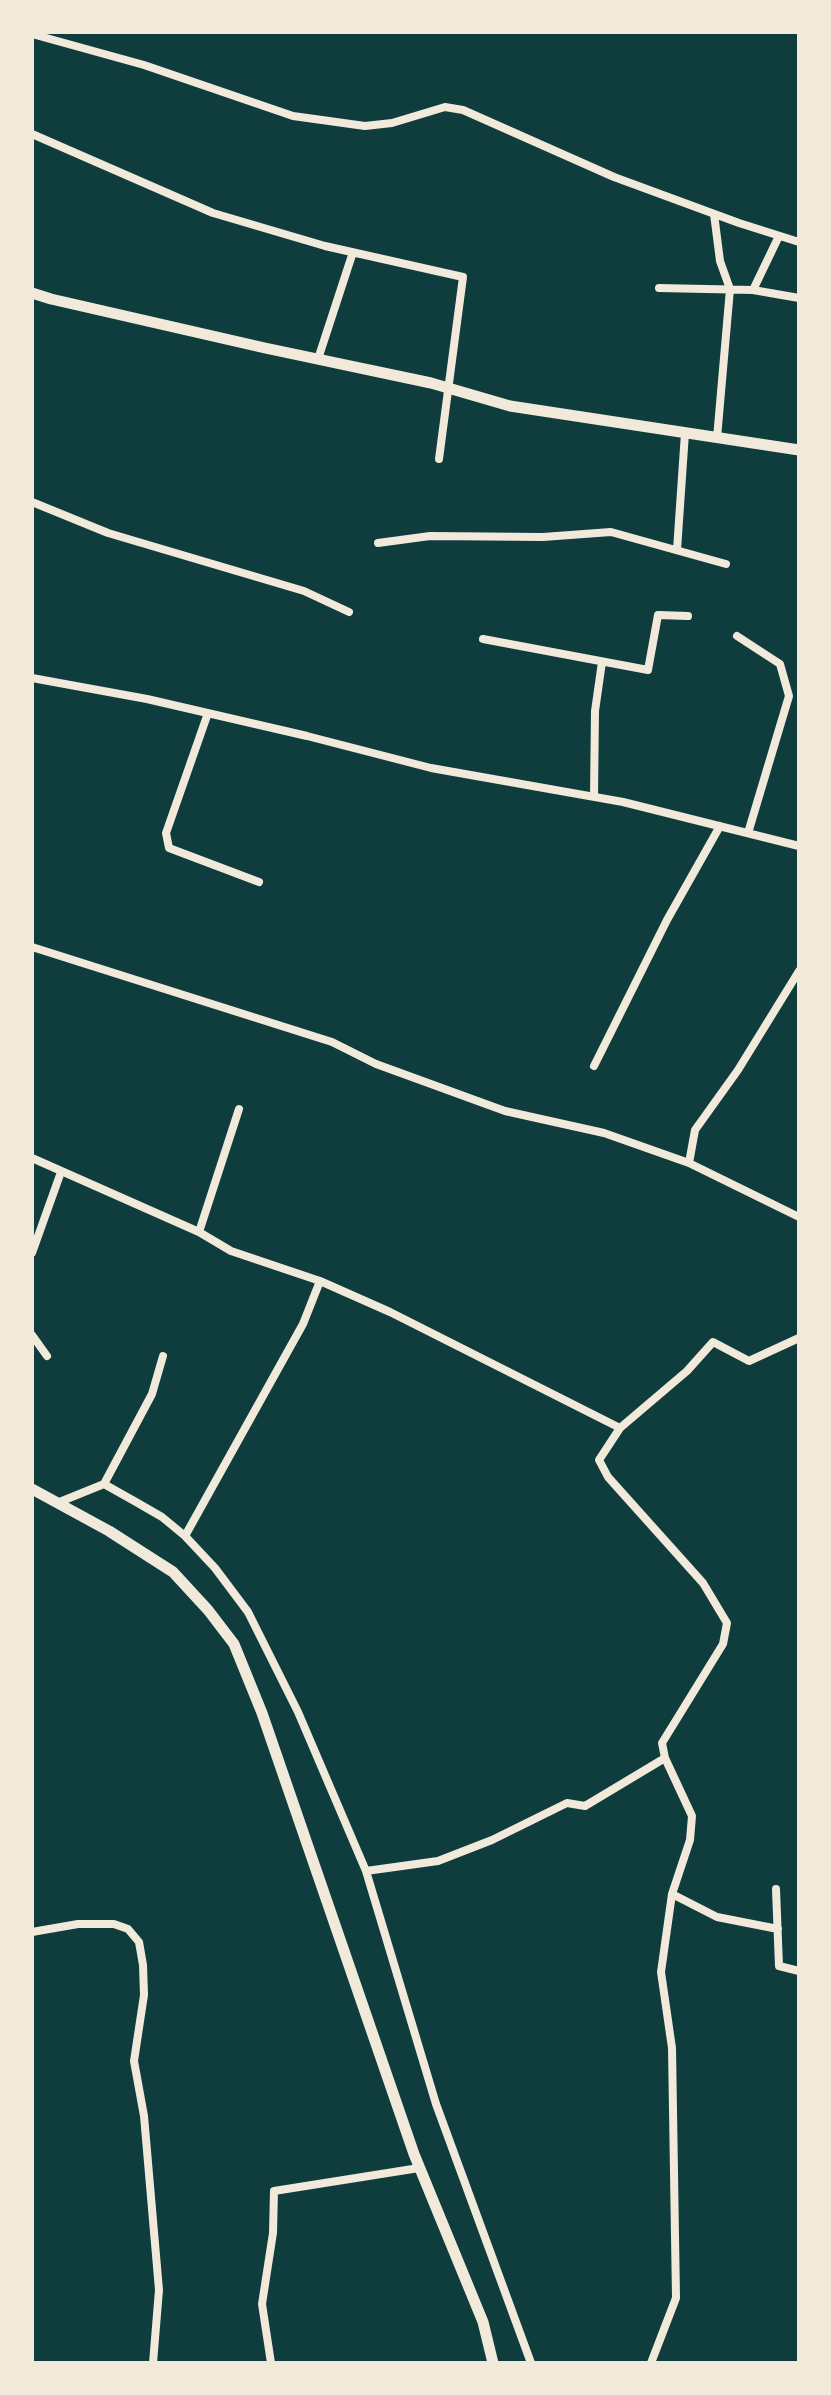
<!DOCTYPE html>
<style>
body{margin:0}
#map{position:relative;width:831px;height:2395px;overflow:hidden;background:#0f3d3e;font-family:Ubuntu,sans-serif}
canvas{display:block}
.frame{position:absolute;inset:0;border:34px solid #f1e9da;pointer-events:none}
</style>
<div id="map">
<canvas width="831" height="2395"></canvas>
<div class="frame"></div>
</div>
<script>
const ctx = document.querySelector('canvas').getContext('2d');
ctx.lineJoin = 'round';
const toPath = rows => new Path2D(rows.map(r => 'M' + r).join(''));
function trace(path, color, width, dash) { ctx.strokeStyle = color; ctx.lineWidth = width; ctx.lineCap = dash ? 'butt' : 'round'; ctx.setLineDash(dash || []); ctx.stroke(path); }
trace(toPath([
 [32,34,144,65,293,116,365,126,392,123,445,107,463,110,614,177,739,223,799,242],
 [32,134,213,213,325,246,463,277,439,459],
 [714,214,720,261,730,289,717,438],
 [659,288,753,290,799,298],
 [753,290,779,236],
 [318,359,353,252],
 [32,502,108,533,304,591,349,612],
 [378,543,430,536,543,537,611,532,726,564],
 [677,550,685,433],
 [737,636,780,664,789,696,748,833],
 [483,639,648,670,658,615,688,616],
 [32,678,147,699,307,736,431,768,623,802,799,846],
 [208,713,166,833,169,848,259,882],
 [594,796,595,711,602,662],
 [32,947,332,1042,376,1064,505,1111,604,1133,689,1163,799,1217],
 [594,1066,667,920,720,826],
 [32,1158,199,1232,231,1251,320,1281,390,1312,620,1428,687,1371,713,1342,749,1361,799,1338],
 [689,1163,695,1130,738,1070,799,971],
 [199,1232,239,1109],
 [32,1253,61,1172],
 [32,1335,47,1356],
 [620,1428,599,1460,608,1477,703,1583,727,1623,723,1644,662,1743,665,1758,692,1816,690,1840,672,1894,661,1972,672,2048,676,2298,651,2363],
 [104,1484,152,1394,163,1356],
 [57,1503,104,1484,136,1502,162,1517,185,1536,215,1568,248,1612,298,1712,366,1871,436,2104,531,2363],
 [185,1536,303,1324,320,1281],
 [366,1871,438,1861,492,1840,567,1803,585,1806,665,1758],
 [776,1889,779,1966,799,1971],
 [672,1894,717,1917,778,1929],
 [32,1932,78,1924,114,1924,128,1929,139,1942,143,1965,144,1995,134,2061,144,2116,159,2290,153,2363],
 [271,2363,262,2304,273,2233,274,2191,419,2168]
]), '#f1e9da', 8);
trace(toPath([
 [32,293,51,299,265,348,431,383,510,406,799,450],
 [32,1489,109,1531,173,1572,208,1610,234,1644,262,1713,414,2154,483,2322,493,2363]
]), '#f1e9da', 11);
</script>
